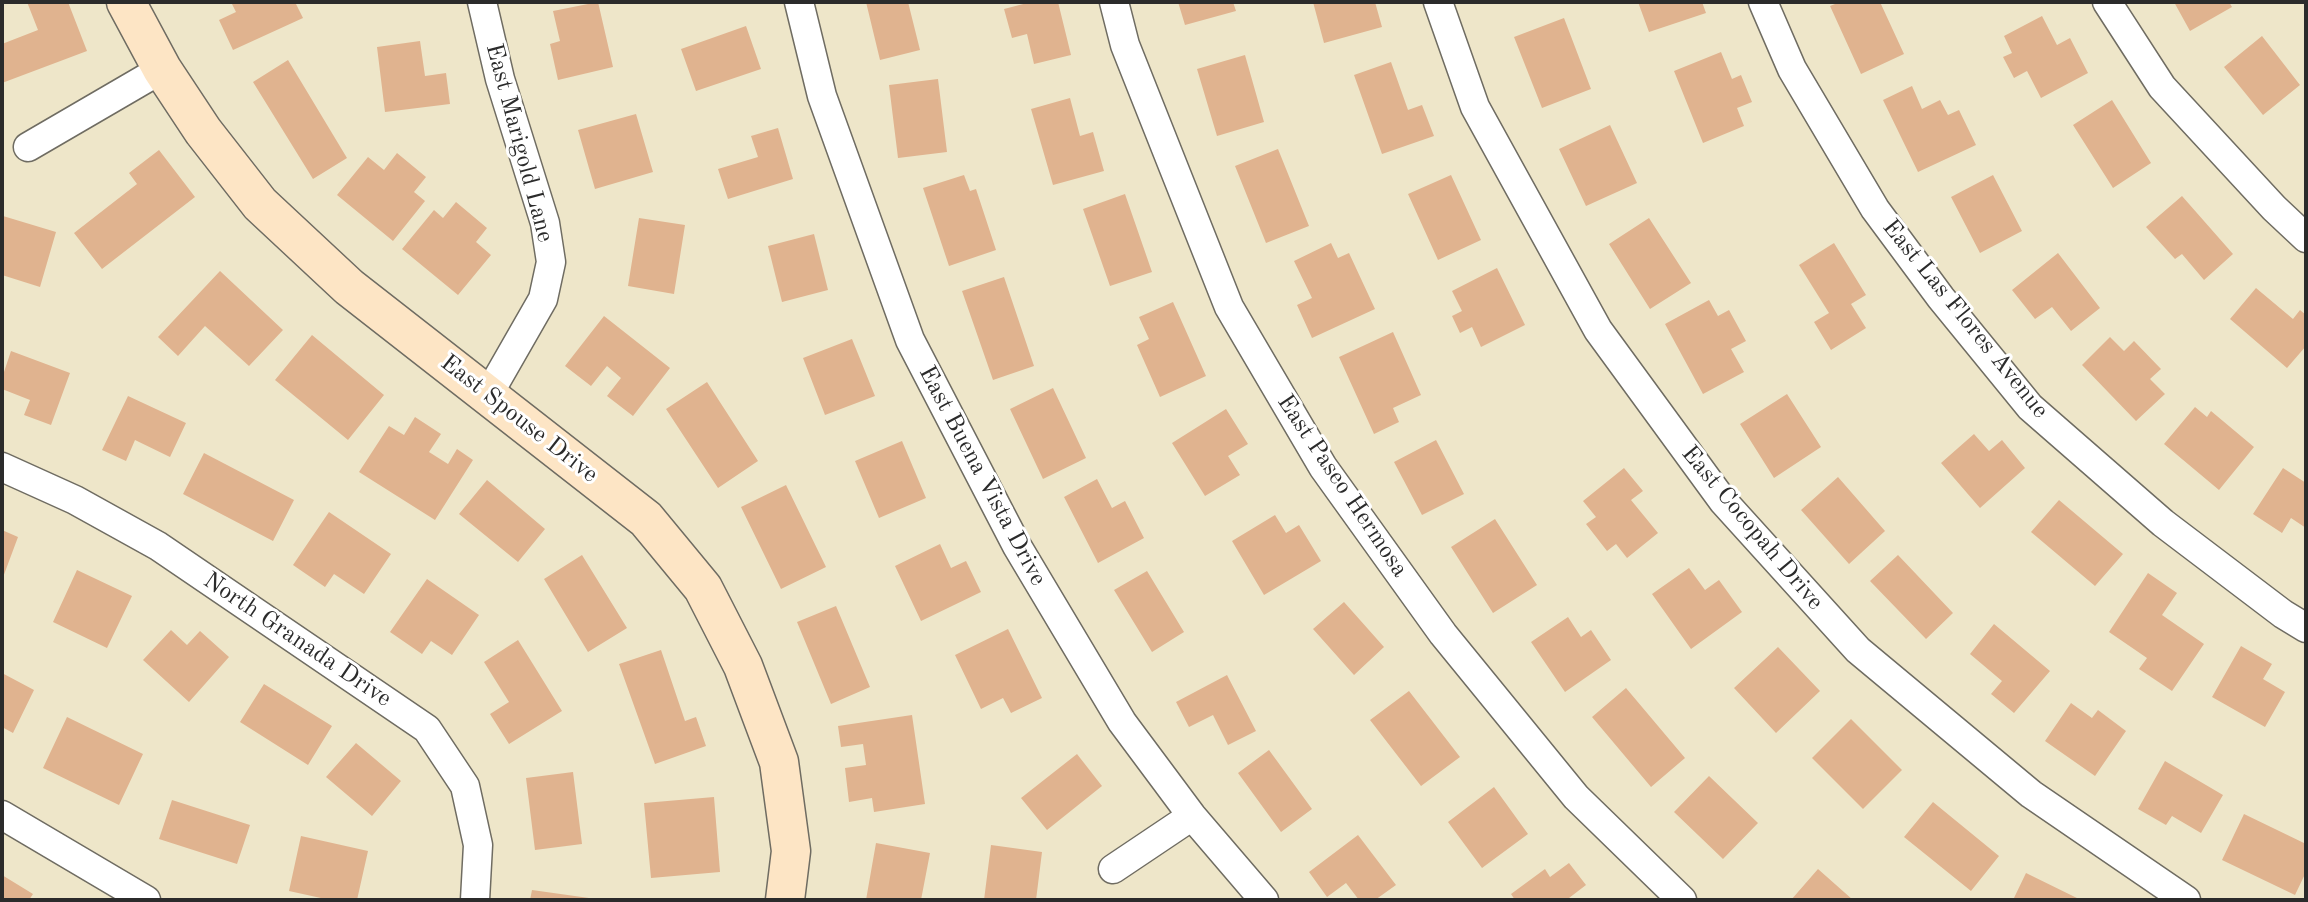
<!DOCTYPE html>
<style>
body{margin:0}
#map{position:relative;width:2308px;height:902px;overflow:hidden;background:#eee6c9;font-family:"Old Standard TT",serif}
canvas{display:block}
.frame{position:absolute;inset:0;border:4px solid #2b2b2b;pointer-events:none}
</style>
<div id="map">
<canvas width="2308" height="902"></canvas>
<div class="frame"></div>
</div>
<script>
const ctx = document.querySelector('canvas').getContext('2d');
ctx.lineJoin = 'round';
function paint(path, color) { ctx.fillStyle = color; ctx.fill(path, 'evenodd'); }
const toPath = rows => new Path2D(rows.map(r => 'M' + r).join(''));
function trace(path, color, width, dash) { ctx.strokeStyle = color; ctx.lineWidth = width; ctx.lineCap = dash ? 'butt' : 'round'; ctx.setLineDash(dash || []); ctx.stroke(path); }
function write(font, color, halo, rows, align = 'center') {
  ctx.font = font + ' "Old Standard TT",serif'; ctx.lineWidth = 6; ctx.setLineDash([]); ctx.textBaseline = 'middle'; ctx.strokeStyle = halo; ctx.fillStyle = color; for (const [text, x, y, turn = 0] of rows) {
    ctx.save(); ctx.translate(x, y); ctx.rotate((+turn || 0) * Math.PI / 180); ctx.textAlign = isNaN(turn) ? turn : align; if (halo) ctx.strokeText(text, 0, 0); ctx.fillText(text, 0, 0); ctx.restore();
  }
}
paint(toPath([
 [27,2,68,2,87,51,2,83,2,44,38,30],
 [231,2,295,2,303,18,233,50,219,20,236,12],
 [598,2,613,67,558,80,550,44,560,41,553,11],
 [866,2,908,2,920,50,880,60],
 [1031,2,1058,2,1071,55,1034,64,1027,34,1012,38,1004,9],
 [1178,2,1233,2,1236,11,1185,25],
 [1313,2,1375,2,1382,27,1324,43],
 [1638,2,1702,2,1706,13,1649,32],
 [1840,2,1880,2,1904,54,1861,74,1830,6],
 [2174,2,2229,2,2232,7,2190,31],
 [2042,16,2057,45,2070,38,2088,73,2041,98,2027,71,2014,78,2003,57,2012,53,2004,36],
 [1564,18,1591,89,1542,108,1514,37],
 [746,26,761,69,696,91,681,49],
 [2262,36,2300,85,2263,115,2224,67],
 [420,41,425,76,446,73,450,104,385,112,377,47],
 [1721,52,1732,79,1741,75,1752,102,1737,108,1744,126,1703,143,1674,71],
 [1245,55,1264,122,1217,136,1197,69],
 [288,60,347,158,313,179,253,82],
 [1391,62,1408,110,1422,105,1434,136,1382,154,1354,75],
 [938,79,947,152,898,158,889,85],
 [1912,86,1922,109,1940,100,1948,115,1959,110,1976,145,1918,172,1883,100],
 [1070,98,1080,136,1093,132,1104,171,1053,185,1031,109],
 [2112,100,2151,163,2113,188,2073,125],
 [636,114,653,172,595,189,578,130],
 [1610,125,1637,183,1586,206,1559,149],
 [778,128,793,179,728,199,718,169,758,157,751,136],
 [1278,149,1309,226,1266,243,1235,166],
 [159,150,195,197,102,269,74,233,137,184,129,173],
 [397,153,426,177,414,192,425,201,393,241,337,195,368,157,384,170],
 [964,175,970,191,976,189,996,250,949,266,923,188],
 [1451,175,1481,240,1438,260,1408,194],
 [1993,175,2022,231,1980,253,1951,197],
 [1125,194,1152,272,1110,286,1083,209],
 [2182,196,2233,254,2204,280,2182,254,2175,259,2146,227],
 [456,202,487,228,476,242,491,255,458,295,402,249,434,210,443,218],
 [3,216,56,232,40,287,2,275],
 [639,218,685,225,674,294,628,286],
 [1649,218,1691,283,1650,309,1609,244],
 [814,234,828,290,782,302,768,246],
 [1331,243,1338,258,1349,253,1375,309,1312,338,1297,305,1312,298,1294,261],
 [1834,243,1866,295,1851,304,1866,328,1831,350,1814,322,1829,313,1799,265],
 [2058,253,2100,308,2071,331,2052,307,2035,319,2012,290],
 [1497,268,1525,325,1481,347,1472,327,1460,333,1452,316,1462,311,1452,291],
 [220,271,283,330,249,366,205,326,178,356,158,337],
 [1004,277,1034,366,993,380,962,291],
 [2256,288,2293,319,2300,310,2306,315,2306,346,2287,368,2230,319],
 [1709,300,1718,316,1729,310,1746,341,1731,349,1744,372,1703,394,1665,324],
 [1173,302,1206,376,1160,397,1137,345,1149,339,1139,317],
 [604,316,670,368,633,416,607,396,621,378,607,366,591,386,565,366],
 [1393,332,1421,395,1393,408,1399,422,1374,434,1339,357],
 [312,335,384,395,348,440,275,380],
 [2110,337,2124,351,2134,341,2161,369,2150,379,2165,394,2136,421,2082,365],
 [852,339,875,396,825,415,803,358],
 [11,351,70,373,51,425,24,415,30,400,2,389,2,378],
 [707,382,758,461,718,488,666,409],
 [1053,388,1086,458,1043,479,1010,409],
 [1787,394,1821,447,1774,478,1740,424],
 [128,396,186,423,170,457,135,440,126,461,102,450],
 [2195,407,2207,417,2211,411,2254,447,2219,490,2164,444],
 [1226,409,1248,444,1228,456,1240,475,1205,496,1172,443],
 [415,417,441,434,429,452,448,464,457,449,473,460,435,520,359,472,389,426,404,435],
 [1974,434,1989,451,2002,440,2025,468,1980,508,1941,463],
 [1436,440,1464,494,1422,515,1394,462],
 [902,441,926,498,879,518,855,461],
 [204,453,294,500,273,541,183,494],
 [1624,468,1643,491,1631,500,1658,533,1627,558,1616,544,1607,551,1586,524,1596,517,1583,501],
 [2283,468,2306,483,2306,528,2291,518,2282,533,2253,514],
 [1838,477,1885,531,1849,564,1801,510],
 [1097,479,1112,508,1125,501,1144,538,1098,563,1064,497],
 [487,480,545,529,518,562,459,514],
 [786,485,826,567,781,589,741,507],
 [2059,500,2123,554,2095,586,2031,532],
 [329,512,391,554,364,594,334,574,325,587,293,565],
 [1275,515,1286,533,1299,525,1321,561,1264,595,1232,541],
 [1495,519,1537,585,1493,613,1451,547],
 [2,530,18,537,2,580],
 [940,544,951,568,966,561,981,592,921,621,895,566],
 [582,555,627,628,588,652,544,579],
 [1898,555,1953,613,1926,639,1870,581],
 [1689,568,1705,590,1719,580,1742,612,1691,649,1652,594],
 [77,570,132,596,107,648,53,622],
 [1147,571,1184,632,1152,652,1114,590],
 [2148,573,2177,593,2162,615,2204,644,2172,691,2139,669,2147,658,2109,632],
 [427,579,479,615,452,655,431,641,422,654,390,632],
 [1344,602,1384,647,1354,675,1313,629],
 [836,606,870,687,831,704,797,622],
 [1568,617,1581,637,1591,630,1611,660,1565,692,1531,642],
 [1994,624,2050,671,2014,713,1991,694,2002,681,1970,654],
 [1008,629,1042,698,1011,713,1003,698,981,709,955,655],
 [171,630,187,645,200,631,229,657,189,702,143,660],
 [518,640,562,711,509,744,490,714,509,702,484,662],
 [2241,646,2272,664,2263,679,2285,692,2265,727,2212,697],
 [1778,647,1820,691,1776,733,1734,688],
 [661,650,685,721,696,717,706,746,655,764,619,664],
 [2,673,34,690,13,733,2,727],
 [1227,675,1256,731,1228,745,1213,715,1189,727,1176,702],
 [264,684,332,726,308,765,240,722],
 [1626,688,1685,758,1651,787,1592,717],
 [1409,691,1460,757,1421,786,1370,720],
 [2071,703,2092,718,2098,710,2126,731,2095,776,2045,741],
 [912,715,925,804,874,812,872,798,849,802,845,768,866,765,863,744,841,747,838,726],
 [67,717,143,754,119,805,43,768],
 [1851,719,1902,770,1863,809,1812,758],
 [356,743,401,781,372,816,326,777],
 [1269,750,1312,809,1281,832,1238,773],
 [1077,754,1102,786,1047,830,1021,798],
 [2165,761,2223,795,2201,833,2172,816,2166,825,2138,809],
 [573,772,582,844,535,850,526,778],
 [1709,776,1758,823,1723,859,1674,812],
 [1494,787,1528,834,1482,868,1448,822],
 [714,797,720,872,651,878,644,803],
 [172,800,250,825,237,864,159,839],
 [1933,802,1999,856,1971,891,1904,837],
 [2244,814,2306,844,2306,872,2295,895,2222,860],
 [1358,835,1396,885,1375,900,1359,900,1346,883,1327,897,1309,872],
 [301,836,368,851,357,900,330,900,289,891],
 [876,843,930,853,921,900,866,900],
 [991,845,1042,852,1036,900,984,900],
 [1569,863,1586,885,1569,898,1571,900,1515,900,1511,894,1545,869,1550,877],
 [1818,869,1853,900,1791,900],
 [2026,873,2081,900,2013,900],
 [2,875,33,894,29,900,2,900],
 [532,890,596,899,596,900,530,900]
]), '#e0b38f');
const minor = toPath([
 [482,2,500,79,545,223,551,262,543,299,488,395],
 [799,2,822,96,910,340,1017,546,1122,722,1192,816,1264,900],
 [1114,2,1125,45,1229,307,1323,467,1443,634,1576,797,1682,900],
 [1438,2,1475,107,1598,330,1723,501,1858,650,2031,794,2186,900],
 [1763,2,1792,69,1875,209,1941,298,2030,407,2163,523,2283,614,2306,628],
 [2107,2,2162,87,2274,208,2306,238],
 [28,147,162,69],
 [2,467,75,500,158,546,427,729,465,786,478,845,475,900],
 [2,815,146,900],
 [1113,869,1192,816]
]);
const secondary = toPath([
 [126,2,162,69,203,131,260,204,349,287,646,519,703,588,743,666,779,762,791,851,785,900]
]);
trace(minor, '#6f6c62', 31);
trace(secondary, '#6f6c62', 41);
trace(minor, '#fff', 28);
trace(secondary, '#fde5c5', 38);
write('24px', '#2b2b2b', '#fff', [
 ["East Marigold Lane",519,143,75],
 ["East Las Flores Avenue",1965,319,51],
 ["East Spouse Drive",519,419,38],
 ["East Buena Vista Drive",982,476,62],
 ["East Paseo Hermosa",1342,486,56],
 ["East Cocopah Drive",1752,528,50],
 ["North Granada Drive",297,640,34]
]);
</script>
